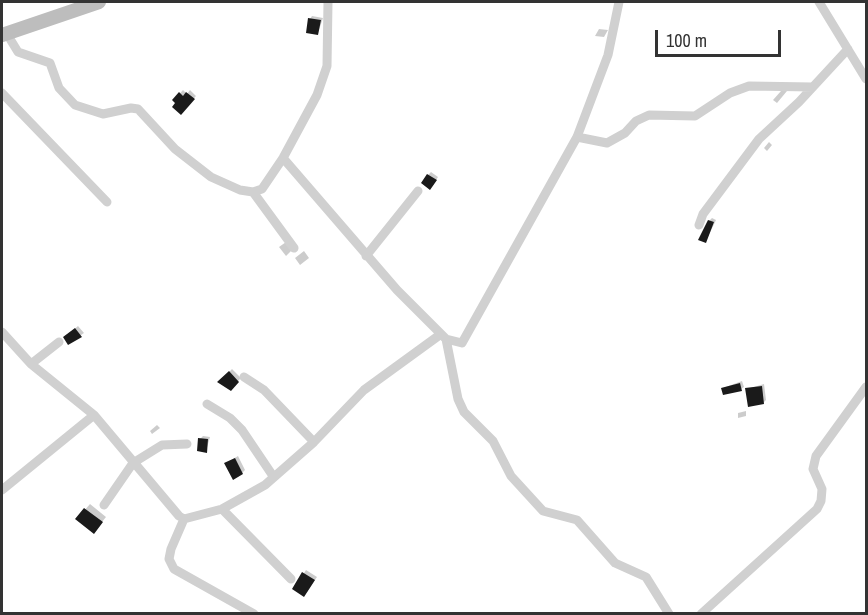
<!DOCTYPE html>
<style>
body{margin:0}
#map{position:relative;width:868px;height:615px;overflow:hidden;background:#fff;font-family:"Archivo Narrow",sans-serif}
canvas{display:block}
.frame{position:absolute;inset:0;border:3px solid #333;pointer-events:none}
.scale{position:absolute;left:655px;top:30px;width:126px;height:27px;box-sizing:border-box;border:3px solid #333;border-top:0;padding-left:8px;font-size:18px;line-height:21px;white-space:nowrap;color:#333;-webkit-text-stroke:4px #fff;paint-order:stroke}
</style>
<div id="map">
<canvas width="868" height="615"></canvas>
<div class="frame"></div>
<div class="scale">100 m</div>
</div>
<script>
const ctx = document.querySelector('canvas').getContext('2d');
ctx.lineJoin = 'round';
function paint(path, color) { ctx.fillStyle = color; ctx.fill(path, 'evenodd'); }
const toPath = rows => new Path2D(rows.map(r => 'M' + r).join(''));
function trace(path, color, width, dash) { ctx.strokeStyle = color; ctx.lineWidth = width; ctx.lineCap = dash ? 'butt' : 'round'; ctx.setLineDash(dash || []); ctx.stroke(path); }
paint(toPath([
 [312,16,323,18,318,33,310,19],
 [599,29,608,30,604,37,595,36],
 [183,90,187,94,190,90,196,96,181,113,174,100],
 [781,91,787,91,777,103,773,100],
 [769,142,772,145,767,151,764,148],
 [431,172,438,177,433,185,428,175],
 [712,218,716,220,706,241,709,221],
 [286,242,292,250,286,256,279,247],
 [304,251,309,258,300,265,295,258],
 [78,326,84,333,69,343,65,337],
 [232,369,241,378,230,389,220,382],
 [742,381,744,387,741,389,723,388],
 [764,384,766,400,763,403,747,389],
 [746,411,746,416,738,418,738,413],
 [157,425,160,428,152,434,150,431],
 [203,436,210,437,206,451,200,439],
 [238,456,245,470,242,473,226,463],
 [90,504,106,517,98,527,77,519],
 [306,570,317,577,307,592,294,589]
]), '#0003');
paint(toPath([
 [308,18,321,20,318,35,306,33],
 [179,92,183,96,186,92,195,99,181,115,172,107,175,103,172,100],
 [427,174,437,180,430,190,421,183],
 [708,220,714,222,706,243,698,240],
 [75,328,82,337,68,345,63,337],
 [229,371,239,382,231,391,217,382],
 [740,383,742,391,723,395,721,388],
 [762,386,764,404,748,407,745,388],
 [198,438,208,439,207,453,197,451],
 [235,458,243,474,233,480,224,463],
 [84,508,103,522,94,534,75,519],
 [302,572,315,580,304,597,292,589]
]), '#1a1a1a');
trace(toPath([
 [819,2,866,79],
 [7,34,18,52,50,63,59,88,75,105,103,114,131,108,138,109,175,149,211,177,240,190,253,192,262,189,283,158,317,95,327,66,328,2],
 [2,93,107,202],
 [577,137,607,143,625,133,636,121,649,115,695,116,730,93,749,86,813,87],
 [283,158,397,290,446,339,462,343,577,137,608,55,619,2],
 [253,192,294,248],
 [699,225,703,214,759,139,799,102,848,49],
 [366,256,418,191],
 [2,332,31,364,94,415,179,516,184,519,222,509,265,485,314,442,364,390,441,334],
 [446,339,458,399,464,412,493,441,511,476,543,511,577,520,615,563,646,577,669,614],
 [31,364,59,342],
 [244,377,264,390,314,442],
 [207,404,230,418,242,430,273,476],
 [2,490,94,415],
 [104,505,133,463,162,445,187,444],
 [222,509,291,579],
 [184,519,171,549,169,559,174,569,254,614],
 [701,614,817,509,821,501,822,489,813,469,816,456,866,387]
]), '#d0d0d0', 9);
trace(toPath([
 [2,35,99,2]
]), '#bdbdbd', 14);
</script>
